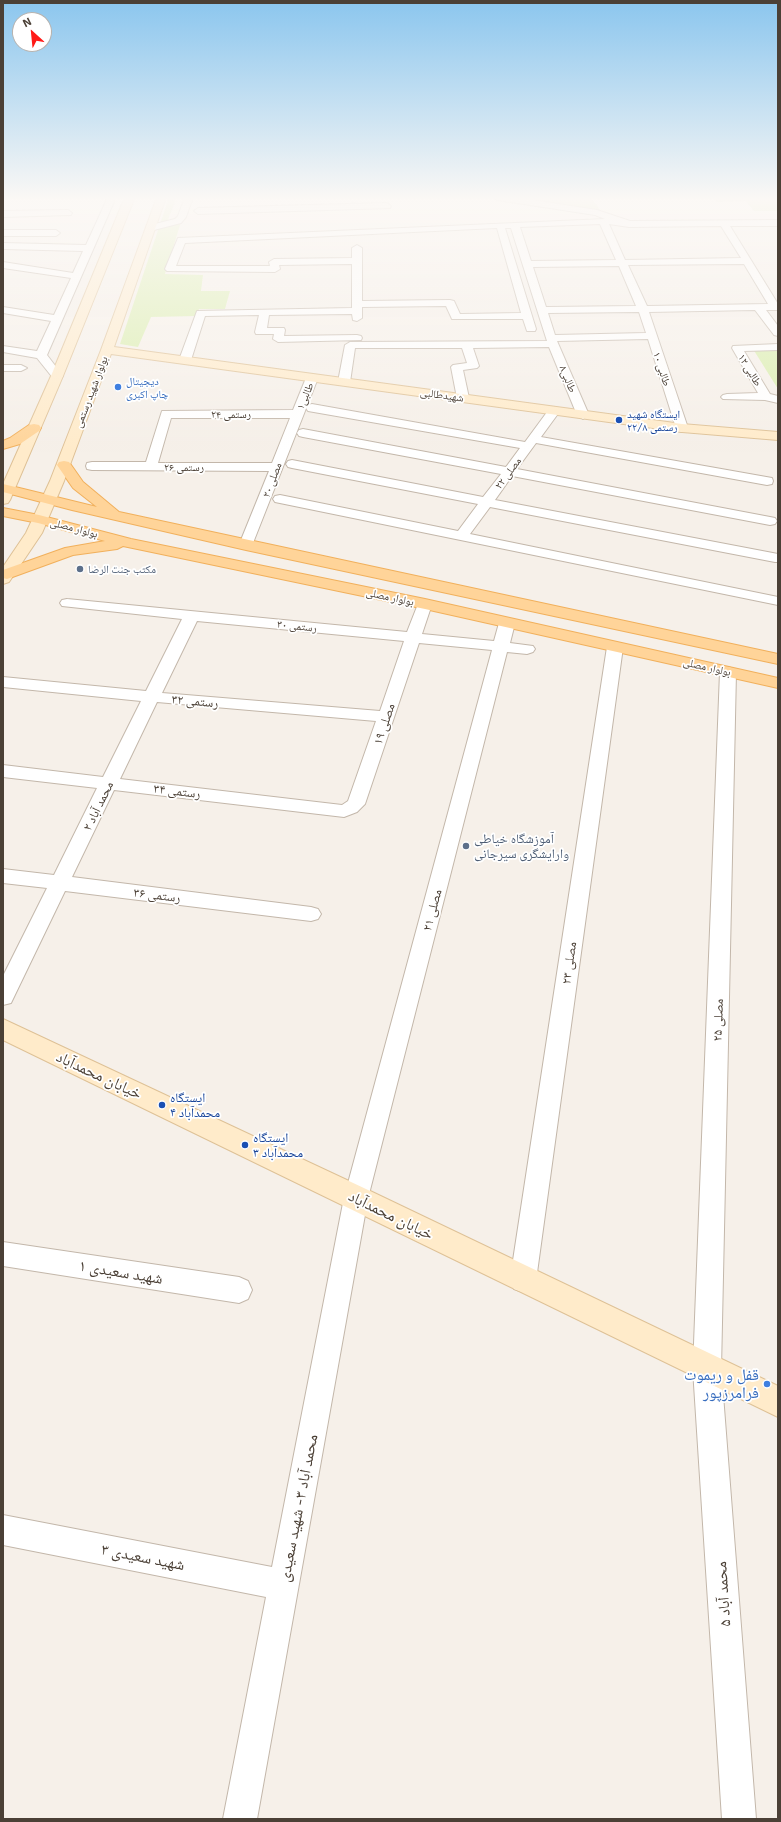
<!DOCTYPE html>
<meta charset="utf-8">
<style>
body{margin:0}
#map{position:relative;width:781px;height:1822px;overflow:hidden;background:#f6f0e9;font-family:"Exo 2",sans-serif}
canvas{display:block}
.frame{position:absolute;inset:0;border:4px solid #4b4036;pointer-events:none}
.north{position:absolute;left:12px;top:12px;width:40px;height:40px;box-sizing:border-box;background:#fff;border:1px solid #b7b3af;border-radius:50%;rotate:333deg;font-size:11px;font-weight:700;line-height:16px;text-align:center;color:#4b4036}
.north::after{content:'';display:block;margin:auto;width:14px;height:18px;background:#ff1a17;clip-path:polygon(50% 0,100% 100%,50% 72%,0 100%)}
</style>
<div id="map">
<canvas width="781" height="1822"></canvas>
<div class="frame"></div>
<div class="north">N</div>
</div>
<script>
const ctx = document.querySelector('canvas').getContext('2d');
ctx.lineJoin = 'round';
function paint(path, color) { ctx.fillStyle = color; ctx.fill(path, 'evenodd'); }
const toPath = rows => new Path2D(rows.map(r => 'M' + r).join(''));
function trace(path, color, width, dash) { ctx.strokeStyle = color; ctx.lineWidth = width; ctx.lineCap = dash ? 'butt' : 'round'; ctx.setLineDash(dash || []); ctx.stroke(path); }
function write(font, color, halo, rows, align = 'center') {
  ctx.font = font + ' "Exo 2","Noto Naskh Arabic",sans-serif'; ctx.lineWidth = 3.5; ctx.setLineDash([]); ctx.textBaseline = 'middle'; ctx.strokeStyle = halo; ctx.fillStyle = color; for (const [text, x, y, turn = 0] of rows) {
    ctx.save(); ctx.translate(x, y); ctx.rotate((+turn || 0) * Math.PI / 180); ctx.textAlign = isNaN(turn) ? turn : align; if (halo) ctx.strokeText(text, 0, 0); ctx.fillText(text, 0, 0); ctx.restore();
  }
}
paint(toPath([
 [169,197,177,197,167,222,181,222,165,274,203,275,201,291,230,291,225,309,199,309,196,316,151,317,138,347,120,344],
 [521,197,598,197,590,197,601,211],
 [712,197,778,197,778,211,754,211,746,201,717,202],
 [778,348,778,389,753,349]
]), '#daeeae');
const street = toPath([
 [108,197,116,197,47,355,63,376,61,378,53,378,37,358,3,352,3,346,37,351,51,321,3,313,3,307,54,315,71,278,3,268,3,262,73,273,83,251,3,249,3,243,86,245,108,197],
 [185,197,193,197,186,217,181,223,150,231,147,230,146,228,147,226,175,219,178,216,185,197],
 [494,197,512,197,597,210,630,221,778,220,778,226,730,226,778,304,778,310,766,310,778,326,778,336,774,335,755,310,649,312,688,428,686,431,682,432,678,431,676,428,648,339,557,341,589,415,583,419,577,415,549,347,473,348,479,366,477,368,463,370,469,398,463,401,457,398,451,367,453,365,467,363,462,348,355,348,350,382,348,384,340,384,338,382,345,345,350,342,547,341,511,228,505,228,536,329,535,331,527,331,523,319,452,319,446,306,362,307,362,318,357,321,353,320,352,314,269,315,267,328,284,328,285,330,284,336,357,335,361,336,362,338,361,340,278,342,273,339,274,334,256,334,255,332,259,315,205,316,191,360,185,363,179,360,197,311,352,308,352,264,279,265,280,269,275,272,167,271,165,269,178,238,605,219,595,215,498,200,494,197],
 [600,224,616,260,531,261,520,227,600,224],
 [609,224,629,227,721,226,741,258,625,260,609,224],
 [497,228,521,313,460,314,454,301,450,300,362,301,362,248,357,245,352,248,352,258,274,259,269,262,270,266,176,266,185,243,497,228],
 [744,264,768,304,647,306,628,265,744,264],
 [619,266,636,306,546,307,533,267,619,266],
 [639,312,646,333,555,335,548,313,639,312],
 [387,203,391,206,390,208,198,214,194,211,198,208,387,203],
 [68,210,72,213,71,215,3,217,3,211,68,210],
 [3,230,56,230,60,233,56,236,3,236,3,230],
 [778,344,778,350,744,351,770,394,778,396,778,403,765,400,723,399,721,397,723,395,727,394,758,393,732,348,733,346,778,344],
 [3,365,21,365,27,368,21,371,3,371,3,365],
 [312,375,318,378,251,548,246,549,241,548,239,545,269,471,92,470,87,469,86,466,87,463,92,462,146,462,162,411,293,410,306,378,312,375],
 [171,418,290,418,272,463,158,463,171,418],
 [312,404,525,442,550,408,554,407,560,411,541,437,772,478,773,481,772,484,767,485,536,443,517,469,770,517,775,518,777,521,775,524,770,525,512,476,495,500,778,554,778,562,775,562,490,507,470,534,778,597,778,605,275,502,273,499,275,496,280,495,458,531,478,504,292,468,288,467,286,464,288,461,292,460,483,497,501,474,303,437,299,436,297,433,299,430,303,429,506,467,520,448,308,411,306,408,308,405,312,404],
 [67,599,407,632,418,604,420,601,425,600,430,601,432,604,422,634,494,641,499,623,502,620,507,618,512,620,515,623,510,643,533,646,535,649,533,652,527,654,507,652,368,1198,257,1819,223,1819,266,1597,3,1545,3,1515,272,1567,344,1198,492,650,419,643,365,804,357,812,344,817,114,790,72,877,311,907,318,909,321,914,318,919,311,921,65,891,11,1003,3,1005,3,976,47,888,3,883,3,869,54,875,97,788,3,777,3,765,103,777,141,701,3,687,3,677,146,691,182,619,62,606,60,603,62,600,67,599],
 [197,621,404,641,380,711,162,693,197,621],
 [157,702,376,721,348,801,342,805,120,779,157,702],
 [615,642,621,644,623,647,536,1280,532,1289,523,1292,514,1289,510,1280,607,647,609,644,615,642],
 [728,667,734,669,736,672,721,1369,756,1819,722,1819,693,1369,720,672,722,669,728,667],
 [3,1242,239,1277,248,1281,252,1290,248,1299,239,1303,3,1266,3,1242]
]);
const secondary = toPath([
 [125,197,135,197,63,376,10,500,8,503,3,504,3,484,51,376,125,197],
 [157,197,166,197,114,347,682,424,778,432,778,440,682,432,111,354,64,481,42,533,9,582,3,584,3,567,26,533,50,481,101,350,157,197],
 [3,1019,366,1189,778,1386,778,1417,3,1040,3,1019]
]);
const primary = toPath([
 [34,424,39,425,41,428,39,431,20,444,3,449,3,441,10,438,29,425,34,424],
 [64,461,69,462,83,482,119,512,778,654,778,664,246,550,72,510,3,492,3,484,97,507,73,488,57,465,59,462,64,461],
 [3,508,39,515,131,539,425,599,778,678,778,688,425,609,123,546,117,549,73,555,7,579,3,578,3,570,65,548,105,541,38,523,3,516,3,508]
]);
trace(street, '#c3b7aa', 2);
trace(secondary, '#dec196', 2);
trace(primary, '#f1b05c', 2);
paint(street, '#fff');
paint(secondary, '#ffebca');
paint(primary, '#ffd499');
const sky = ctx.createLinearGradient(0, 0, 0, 452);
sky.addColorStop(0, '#8bc6ee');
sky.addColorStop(0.44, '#fbf8f5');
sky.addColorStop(1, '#fbf8f500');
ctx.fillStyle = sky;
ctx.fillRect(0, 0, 781, 452);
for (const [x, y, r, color] of [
 [118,387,4,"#3f7fe0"],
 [619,420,4,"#1a4fb4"],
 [80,569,4,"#5c6f8a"],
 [466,846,4,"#5c6f8a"],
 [162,1105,4,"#1a4fb4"],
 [245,1145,4,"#1a4fb4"],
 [767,1384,4,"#3f7fe0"]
]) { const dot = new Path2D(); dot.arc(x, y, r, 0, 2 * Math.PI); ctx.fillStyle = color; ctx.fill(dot); trace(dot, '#fff', 1.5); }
write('11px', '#4b4036', '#fff', [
 ["طالبی ۱۰",662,369,72],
 ["طالبی ۱۲",750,370,59],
 ["طالبی۸",568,379,67],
 ["بولوار شهید رستمی",91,392,-69],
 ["شهیدطالبی",442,395,8],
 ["طالبی۱",305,396,-67],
 ["رستمی ۲۴",231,414],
 ["رستمی ۲۶",184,467],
 ["مصلی ۲۲",508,473,-53],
 ["مصلی ۲۰",272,480,-69],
 ["بولوار مصلی",74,528,15],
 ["بولوار مصلی",390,597,12],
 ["رستمی ۳۰",297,626,6],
 ["بولوار مصلی",707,667,13]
]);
write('11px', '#366cbe', '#fff', [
 ["دیجیتال",126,381],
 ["چاپ اکبری",126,394]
], 'left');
write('11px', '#164399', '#fff', [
 ["ایستگاه شهید",627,414],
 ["رستمی ۲۲/۸",627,427]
], 'left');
write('11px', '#4e5e75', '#fff', [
 ["مكتب جنت الرضا",88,569]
], 'left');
write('13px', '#4b4036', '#fff', [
 ["رستمی ۳۲",195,701,5],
 ["مصلی ۱۹",384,724,-71],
 ["رستمی ۳۴",177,791,7],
 ["محمد آباد ۲",98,806,-64],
 ["رستمی ۳۶",157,895,7],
 ["مصلی ۲۱",432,910,-75],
 ["مصلی ۲۳",569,963,-82],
 ["مصلی ۲۵",718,1020,-88]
]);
write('13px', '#4e5e75', '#fff', [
 ["آموزشگاه خیاطی",474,839],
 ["وارایشگری سیرجانی",474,854]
], 'left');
write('13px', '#164399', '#fff', [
 ["ایستگاه",170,1098],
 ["محمدآباد ۴",170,1113],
 ["ایستگاه",253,1138],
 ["محمدآباد ۳",253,1153]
], 'left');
write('16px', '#4b4036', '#fff', [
 ["خیابان محمدآباد",99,1075,25],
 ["خیابان محمدآباد",391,1215,26],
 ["شهید سعیدی ۱",121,1272,9],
 ["محمد آباد ۳- شهید سعیدی",298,1508,-79],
 ["شهید سعیدی ۳",143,1557,11],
 ["محمد آباد ۵",723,1594,-94]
]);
write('16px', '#366cbe', '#fff', [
 ["قفل و ریموت",759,1375],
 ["فرامرزپور",759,1393]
], 'right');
</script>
